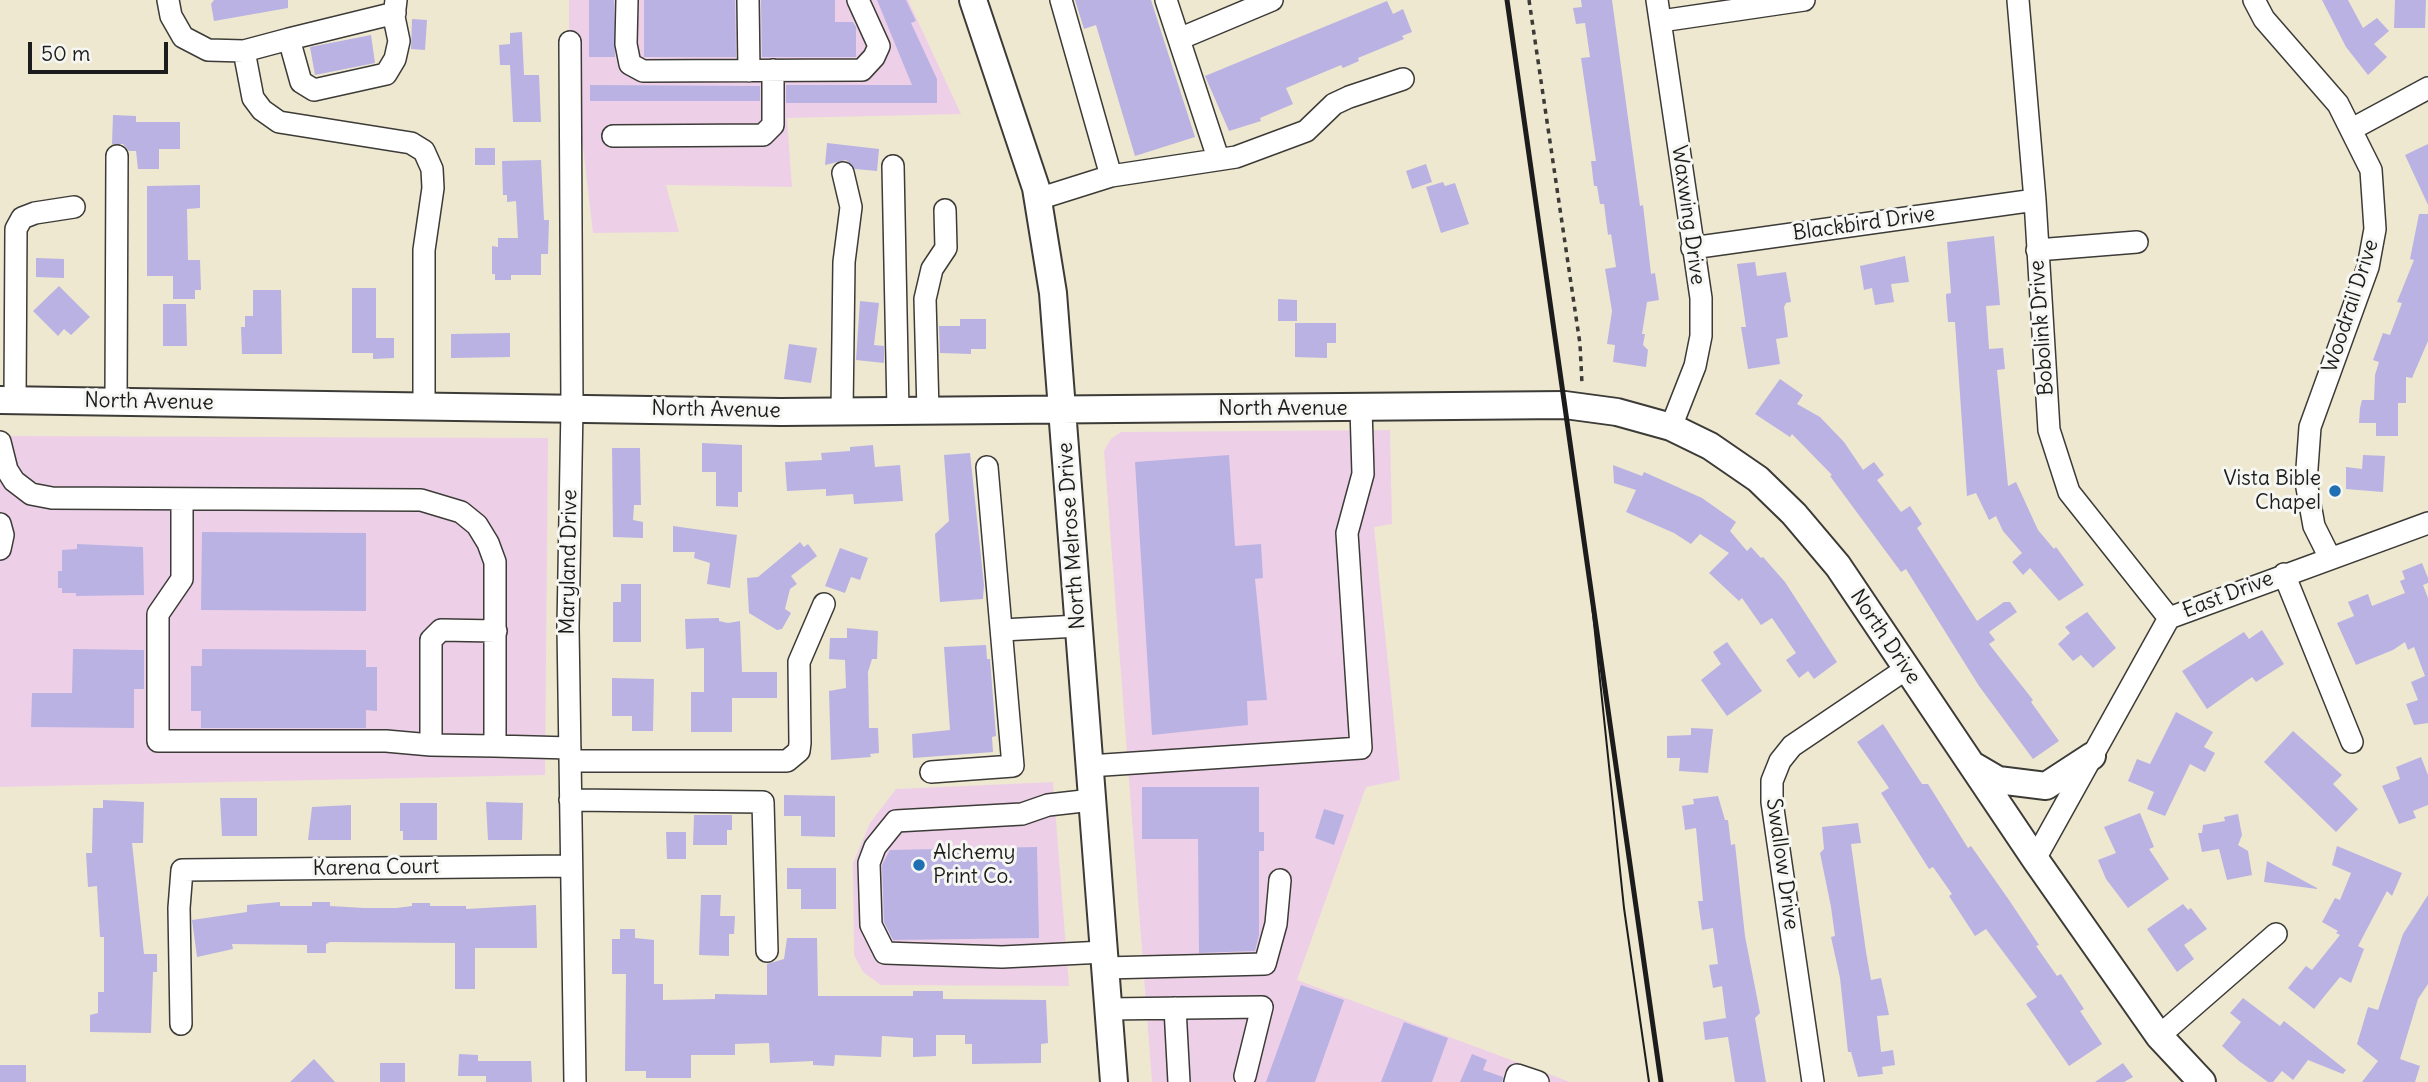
<!DOCTYPE html>
<style>
body{margin:0}
#map{position:relative;width:2428px;height:1082px;overflow:hidden;background:#eee8d0;font-family:Delius,sans-serif}
canvas{display:block}
.scale{position:absolute;left:28px;top:42px;width:140px;height:32px;box-sizing:border-box;border:4px solid #1c1c1c;border-top:0;padding-left:9px;font-size:21px;line-height:24px;white-space:nowrap;color:#1c1c1c;-webkit-text-stroke:5px #f6f6f2;paint-order:stroke}
</style>
<div id="map">
<canvas width="2428" height="1082"></canvas>
<div class="scale">50 m</div>
</div>
<script>
const ctx = document.querySelector('canvas').getContext('2d');
ctx.lineJoin = 'round';
function paint(path, color) { ctx.fillStyle = color; ctx.fill(path, 'evenodd'); }
const toPath = rows => new Path2D(rows.map(r => 'M' + r).join(''));
function trace(path, color, width, dash) { ctx.strokeStyle = color; ctx.lineWidth = width; ctx.lineCap = dash ? 'butt' : 'round'; ctx.setLineDash(dash || []); ctx.stroke(path); }
function write(font, color, halo, rows, align = 'center') {
  ctx.font = font + ' Delius,sans-serif'; ctx.lineWidth = 6; ctx.setLineDash([]); ctx.textBaseline = 'middle'; ctx.strokeStyle = halo; ctx.fillStyle = color; for (const [text, x, y, turn = 0] of rows) {
    ctx.save(); ctx.translate(x, y); ctx.rotate((+turn || 0) * Math.PI / 180); ctx.textAlign = isNaN(turn) ? turn : align; if (halo) ctx.strokeText(text, 0, 0); ctx.fillText(text, 0, 0); ctx.restore();
  }
}
paint(toPath([
 [569,0,908,0,961,114,787,118,792,187,666,185,679,232,593,233,569,28],
 [1390,430,1392,524,1374,527,1400,780,1366,787,1297,980,1570,1082,1152,1082,1104,451,1111,439,1121,432],
 [0,436,548,438,545,775,0,787],
 [1053,782,1069,986,881,985,863,972,854,955,853,863,870,823,896,789]
]), '#edd0e8');
paint(toPath([
 [214,0,288,0,288,8,214,21,211,4],
 [589,0,614,0,615,57,589,57],
 [644,0,735,0,736,57,644,57],
 [761,0,835,0,835,22,853,22,856,27,856,57,762,57],
 [877,0,906,0,916,21,911,23,937,79,937,103,786,103,786,85,912,85],
 [1075,0,1151,0,1195,137,1135,156,1096,25,1084,29],
 [1581,0,1612,0,1640,206,1643,205,1651,274,1655,273,1659,300,1647,302,1642,334,1645,334,1643,345,1648,350,1646,367,1613,362,1615,345,1607,344,1612,311,1605,269,1616,267,1611,234,1608,235,1604,204,1600,204,1597,186,1594,186,1591,161,1596,161,1581,58,1590,57,1585,23,1576,24,1573,8,1582,7],
 [2322,0,2348,0,2363,28,2377,18,2389,31,2374,44,2387,57,2368,75,2346,47],
 [2395,0,2426,0,2425,28,2394,28],
 [1387,1,1393,14,1403,9,1412,32,1402,36,1404,39,1358,58,1359,61,1343,68,1341,65,1286,88,1293,104,1260,118,1261,121,1229,131,1205,76],
 [412,19,427,20,425,50,411,49],
 [522,32,524,75,539,75,541,122,513,122,510,65,500,65,499,45,510,44,510,33],
 [371,35,375,63,315,75,310,47],
 [590,85,760,86,760,101,590,101],
 [113,115,136,116,136,122,180,122,180,149,159,149,159,169,138,169,136,151,129,151,123,144,112,144],
 [827,143,879,149,877,171,855,169,846,160,825,165],
 [2428,144,2428,205,2405,155],
 [475,148,495,148,495,165,475,165],
 [541,160,544,220,549,220,548,254,541,254,541,275,511,275,511,280,495,280,495,274,492,274,492,246,498,247,498,238,518,238,516,201,507,202,507,195,503,195,502,161],
 [1426,164,1432,182,1412,189,1406,171],
 [1443,182,1445,186,1455,183,1469,224,1441,233,1426,187],
 [200,185,200,208,187,209,188,260,200,260,201,290,195,290,195,299,173,299,173,276,147,276,147,186],
 [2419,214,2428,214,2428,341,2412,378,2406,377,2406,403,2398,403,2398,436,2376,436,2376,423,2359,423,2360,408,2362,400,2374,400,2375,375,2379,362,2373,360,2383,333,2390,335,2402,303,2397,302,2414,260,2410,259],
 [1994,236,2000,305,1986,306,1989,349,2003,348,2005,369,1997,370,2008,486,2016,482,2038,530,2054,549,2056,547,2084,585,2059,601,2030,568,2023,575,2012,562,2022,553,2003,531,1996,516,1989,520,1976,493,1967,496,1955,322,1948,322,1946,297,1946,294,1951,293,1947,242],
 [1905,256,1909,282,1891,284,1894,302,1875,305,1872,288,1864,290,1860,266],
 [36,258,64,259,64,278,36,277],
 [1755,262,1757,276,1786,272,1791,302,1786,303,1784,307,1788,337,1776,339,1780,364,1748,369,1741,327,1746,327,1737,264],
 [59,286,90,317,71,335,64,329,58,336,33,311],
 [352,288,376,288,376,338,394,338,394,358,373,359,373,353,352,353],
 [253,290,281,290,282,354,242,354,241,327,245,327,245,316,253,316],
 [1278,299,1297,300,1297,321,1278,321],
 [860,301,879,303,874,345,884,346,884,363,856,360],
 [163,304,186,304,187,346,163,346],
 [960,319,986,319,986,349,971,349,971,354,940,353,939,326,960,326],
 [1295,323,1336,323,1336,343,1327,343,1327,358,1295,357],
 [510,333,510,357,451,358,451,334],
 [789,344,817,348,811,383,784,379],
 [1780,379,1803,395,1797,404,1820,417,1844,442,1863,470,1874,462,1884,475,1877,480,1901,512,1910,506,1922,524,1917,528,1977,621,2004,602,2010,602,2017,612,1989,632,1995,640,1989,644,2033,700,2031,702,2059,741,2033,759,1979,686,1906,569,1901,572,1830,476,1832,475,1792,434,1790,437,1755,414],
 [702,443,742,445,742,492,738,492,738,507,716,506,716,472,702,472],
 [873,445,875,467,900,465,903,501,854,504,853,494,826,496,826,489,787,491,785,462,822,460,821,453,850,451,850,447],
 [612,448,640,448,641,505,634,505,633,520,643,522,643,538,613,537],
 [970,453,984,585,983,599,940,602,935,534,949,521,944,455],
 [1229,455,1235,546,1261,544,1263,578,1255,579,1267,700,1247,701,1248,725,1152,735,1135,462],
 [2363,455,2385,456,2383,492,2346,489,2346,467,2362,469],
 [1613,465,1642,476,1644,472,1702,498,1736,522,1730,531,1747,551,1751,547,1761,558,1763,557,1785,582,1837,662,1814,679,1808,671,1799,678,1786,660,1796,653,1772,618,1761,625,1742,598,1739,601,1709,573,1729,553,1700,534,1691,544,1674,533,1626,512,1636,490,1614,483],
 [673,526,737,535,730,588,707,584,710,563,694,558,695,552,673,552],
 [202,532,366,533,366,611,201,610],
 [800,542,804,547,808,544,817,556,791,576,797,584,790,589,785,609,791,613,782,629,777,630,749,613,747,578,758,577],
 [77,544,143,547,144,595,76,596,76,593,62,593,62,588,58,588,58,571,62,571,62,550,77,549],
 [840,548,868,558,860,580,851,577,845,593,825,586],
 [2422,563,2428,578,2428,583,2423,585,2428,598,2428,723,2414,725,2406,704,2418,700,2411,682,2425,676,2414,647,2408,650,2405,642,2393,650,2356,665,2337,623,2354,616,2348,602,2368,594,2372,606,2405,593,2400,581,2405,579,2402,571],
 [621,584,641,584,641,642,613,642,613,602,621,602],
 [2087,612,2116,648,2093,668,2081,655,2073,661,2058,644,2070,633,2065,627],
 [719,618,719,621,728,623,740,621,742,672,777,672,777,698,732,698,732,732,691,732,691,692,704,692,704,648,686,649,685,619],
 [847,628,878,631,877,659,872,659,868,672,869,728,878,728,879,753,870,754,871,757,831,760,829,691,846,688,845,660,829,659,830,638,847,638],
 [2262,630,2284,664,2256,682,2252,677,2207,709,2182,671,2244,632,2249,639],
 [1727,642,1762,691,1727,716,1701,680,1721,664,1713,652],
 [986,645,987,659,990,659,996,736,992,737,993,752,913,758,912,734,950,730,944,647],
 [73,649,144,650,144,689,134,689,134,728,31,727,32,693,72,693],
 [202,649,366,650,366,667,377,667,377,711,366,710,366,728,201,728,201,711,191,711,191,666,202,666],
 [612,678,654,679,653,731,632,731,632,716,612,716],
 [2176,712,2213,732,2204,747,2215,753,2205,772,2190,764,2165,816,2147,809,2154,792,2128,781,2137,759,2150,764],
 [1883,724,1922,784,1928,784,1968,848,1971,846,2009,900,2039,945,2036,946,2057,976,2061,974,2084,1009,2080,1011,2102,1044,2069,1066,2026,1004,2037,997,1986,929,1975,936,1949,896,1952,894,1933,867,1929,869,1881,793,1889,788,1857,742],
 [1691,728,1713,729,1708,773,1679,771,1680,758,1667,758,1667,736,1691,735],
 [2293,731,2342,775,2333,784,2358,809,2336,832,2264,762],
 [2421,757,2428,775,2428,805,2413,811,2416,818,2399,824,2382,786,2400,779,2396,767],
 [1142,787,1259,787,1259,832,1264,832,1264,851,1259,851,1259,935,1255,951,1199,953,1198,839,1142,839],
 [784,795,835,796,835,837,801,836,801,816,784,816],
 [1718,796,1725,820,1728,820,1731,845,1735,844,1745,936,1760,1013,1755,1018,1766,1082,1735,1082,1728,1037,1705,1040,1703,1022,1726,1018,1722,986,1713,988,1709,965,1718,964,1713,928,1702,930,1698,901,1703,901,1696,828,1685,830,1682,806,1694,804,1693,799],
 [220,798,257,798,257,836,222,836],
 [103,800,144,802,143,843,132,843,144,954,157,954,157,972,153,972,151,1033,90,1032,90,1015,98,1013,98,992,104,992,104,937,100,937,97,886,88,887,86,853,92,853,93,808,103,808],
 [486,802,523,803,522,840,488,840],
 [400,803,437,803,437,840,403,840,403,831,400,831],
 [351,805,351,840,308,840,312,807],
 [1324,809,1344,815,1334,845,1315,838],
 [2140,813,2154,847,2149,849,2169,879,2128,908,2106,879,2098,860,2116,853,2104,827],
 [2238,814,2242,835,2238,845,2248,851,2252,875,2227,880,2219,849,2202,852,2198,833,2202,833,2203,825,2225,821,2224,817],
 [694,815,732,815,732,830,727,830,727,845,693,845],
 [1858,823,1861,843,1851,844,1866,952,1871,980,1881,978,1889,1015,1877,1016,1881,1052,1893,1050,1895,1065,1882,1067,1883,1074,1858,1077,1851,1052,1848,1052,1840,978,1831,937,1835,936,1831,907,1820,853,1824,849,1822,827],
 [666,832,686,832,686,859,667,859],
 [2337,846,2402,873,2392,896,2387,891,2358,946,2364,949,2351,983,2340,977,2314,1009,2288,988,2306,966,2312,970,2340,935,2336,933,2338,931,2322,922,2335,898,2340,900,2351,873,2332,865],
 [1037,847,1039,938,893,940,884,922,882,865,890,850],
 [2267,861,2317,888,2317,889,2264,882],
 [787,868,836,868,836,909,801,909,801,889,787,889],
 [701,895,721,895,720,916,735,916,734,934,729,934,729,956,699,955],
 [2428,895,2428,984,2418,999,2400,1059,2420,1066,2415,1082,2362,1082,2378,1061,2357,1044,2368,1007,2378,1010,2403,934],
 [280,902,280,906,312,906,312,902,330,902,330,906,364,908,396,908,412,906,412,903,430,903,430,906,466,906,466,909,536,905,537,948,475,948,475,989,455,989,455,943,330,942,326,944,326,953,307,953,307,945,232,944,233,949,197,957,192,920,247,912,247,905],
 [2183,904,2188,910,2191,908,2207,929,2184,945,2194,959,2177,972,2147,929],
 [620,929,635,929,635,938,654,940,654,984,663,984,663,1000,715,999,715,994,767,995,767,964,784,959,787,938,817,938,818,996,913,996,913,991,943,991,943,999,1046,1000,1048,1043,1041,1044,1041,1063,972,1064,972,1044,965,1044,965,1035,936,1035,936,1056,913,1057,913,1038,882,1036,881,1057,835,1055,834,1066,813,1065,813,1061,770,1063,769,1043,735,1044,735,1055,691,1055,691,1078,646,1078,646,1071,625,1071,626,974,612,974,612,939,620,939],
 [1301,985,1344,1000,1315,1082,1266,1082],
 [2243,998,2280,1026,2284,1021,2346,1070,2343,1074,2308,1060,2293,1080,2282,1071,2273,1082,2268,1082,2239,1061,2222,1046,2241,1022,2230,1013],
 [1404,1022,1448,1038,1432,1082,1381,1082],
 [459,1054,478,1055,478,1061,531,1061,532,1082,486,1082,486,1076,458,1076],
 [1472,1054,1487,1060,1483,1070,1503,1077,1502,1082,1460,1082],
 [314,1059,335,1082,290,1082],
 [380,1063,405,1063,405,1082,380,1082],
 [2123,1063,2133,1077,2124,1082,2095,1082],
 [0,1065,26,1065,26,1082,0,1082]
]), '#bab2e3');
const minor = toPath([
 [168,0,171,16,183,37,208,50,244,51,289,39,301,82,314,90,386,74,395,59,399,41,394,17,396,0],
 [627,0,626,44,630,64,643,71,862,70,874,57,879,46,858,0],
 [748,0,749,71],
 [1061,0,1111,176],
 [1166,0,1218,158],
 [1657,0,1701,298,1701,336,1695,366,1671,427],
 [2018,0,2035,200,2049,430,2069,492,2169,618],
 [2254,0,2264,19,2338,104,2371,170,2375,229,2368,267,2310,427,2306,482,2314,526,2330,558],
 [1661,21,1804,0],
 [289,39,395,13],
 [1179,39,1272,0],
 [570,42,572,407,568,627,575,1082],
 [244,51,253,98,262,110,279,122,411,143,424,151,432,169,433,188,424,250,424,405],
 [2352,129,2428,88],
 [613,136,763,135,773,125,773,70],
 [893,166,898,411],
 [1038,199,1111,176,1236,157,1306,131,1334,104,1349,97,1403,79],
 [1692,248,2035,200],
 [2037,250,2137,242],
 [15,400,16,229,22,218,35,213,74,207],
 [116,401,117,156],
 [842,411,844,262,851,207,843,173],
 [928,411,925,299,932,269,946,248,945,210],
 [0,442,7,470,14,481,31,494,52,498,421,500,461,512,477,525,488,543,495,562,495,746,570,748],
 [182,499,182,579,158,614,158,741,386,741,431,745],
 [0,524,3,535,0,549],
 [2284,574,2352,742],
 [1002,630,1079,626],
 [495,746,431,745,431,640,441,630,496,631],
 [570,761,787,761,799,751,800,743,799,662,824,604],
 [1089,766,1361,748,1347,533,1363,474,1361,408],
 [931,772,1013,766,987,467],
 [570,800,763,802,767,951],
 [1092,800,1048,805,1022,814,896,821,875,847,869,863,871,925,885,953,1002,957,1104,952],
 [2035,859,2169,618,2428,523],
 [1105,968,1265,964,1276,924,1280,880],
 [1175,1008,1179,1082],
 [1108,1009,1262,1007,1245,1076],
 [181,1024,179,908,182,870,571,866],
 [2159,1036,2276,934],
 [1515,1082,1517,1075,1538,1082],
 [1813,1082,1772,802,1772,781,1780,761,1792,746,1906,669]
]);
const major = toPath([
 [973,0,1036,188,1053,293,1114,1082],
 [0,400,781,412,1565,405,1617,412,1671,427,1710,446,1758,479,1794,514,1838,566,2035,859,2159,1036,2202,1082],
 [1974,766,1998,780,2046,786,2092,756]
]);
trace(minor, '#3c3b37', 24);
trace(major, '#3c3b37', 30);
trace(toPath([
 [1529,0,1580,344,1582,384]
]), '#3c3b37', 3.5, [5, 5]);
trace(minor, '#fff', 21);
trace(major, '#fff', 26);
trace(toPath([
 [1587,557,1624,908,1649,1082]
]), '#1c1c1c', 2);
trace(toPath([
 [1507,0,1661,1082]
]), '#1c1c1c', 5);
for (const [x, y, r, color] of [
 [2335,491,7,"#1f6fb2"],
 [919,865,7,"#1f6fb2"]
]) { const dot = new Path2D(); dot.arc(x, y, r, 0, 2 * Math.PI); ctx.fillStyle = color; ctx.fill(dot); trace(dot, '#f6f6f2', 2.5); }
write('21px', '#1c1c1c', '#f6f6f2', [
 ["Waxwing Drive",1688,215,82],
 ["Blackbird Drive",1864,224,-8],
 ["Woodrail Drive",2351,306,-72],
 ["Bobolink Drive",2042,328,-94],
 ["North Avenue",149,402,1],
 ["North Avenue",1283,409],
 ["North Avenue",716,410,1],
 ["North Melrose Drive",1072,536,-94],
 ["Maryland Drive",569,562,-89],
 ["East Drive",2228,595,-21],
 ["North Drive",1885,637,56],
 ["Swallow Drive",1782,864,82],
 ["Karena Court",376,868,-1]
]);
write('21px', '#1c1c1c', '#f6f6f2', [
 ["Vista Bible",2321,479],
 ["Chapel",2321,503],
 ["Alchemy",933,853,"left"],
 ["Print Co.",933,877,"left"]
], 'right');
</script>
